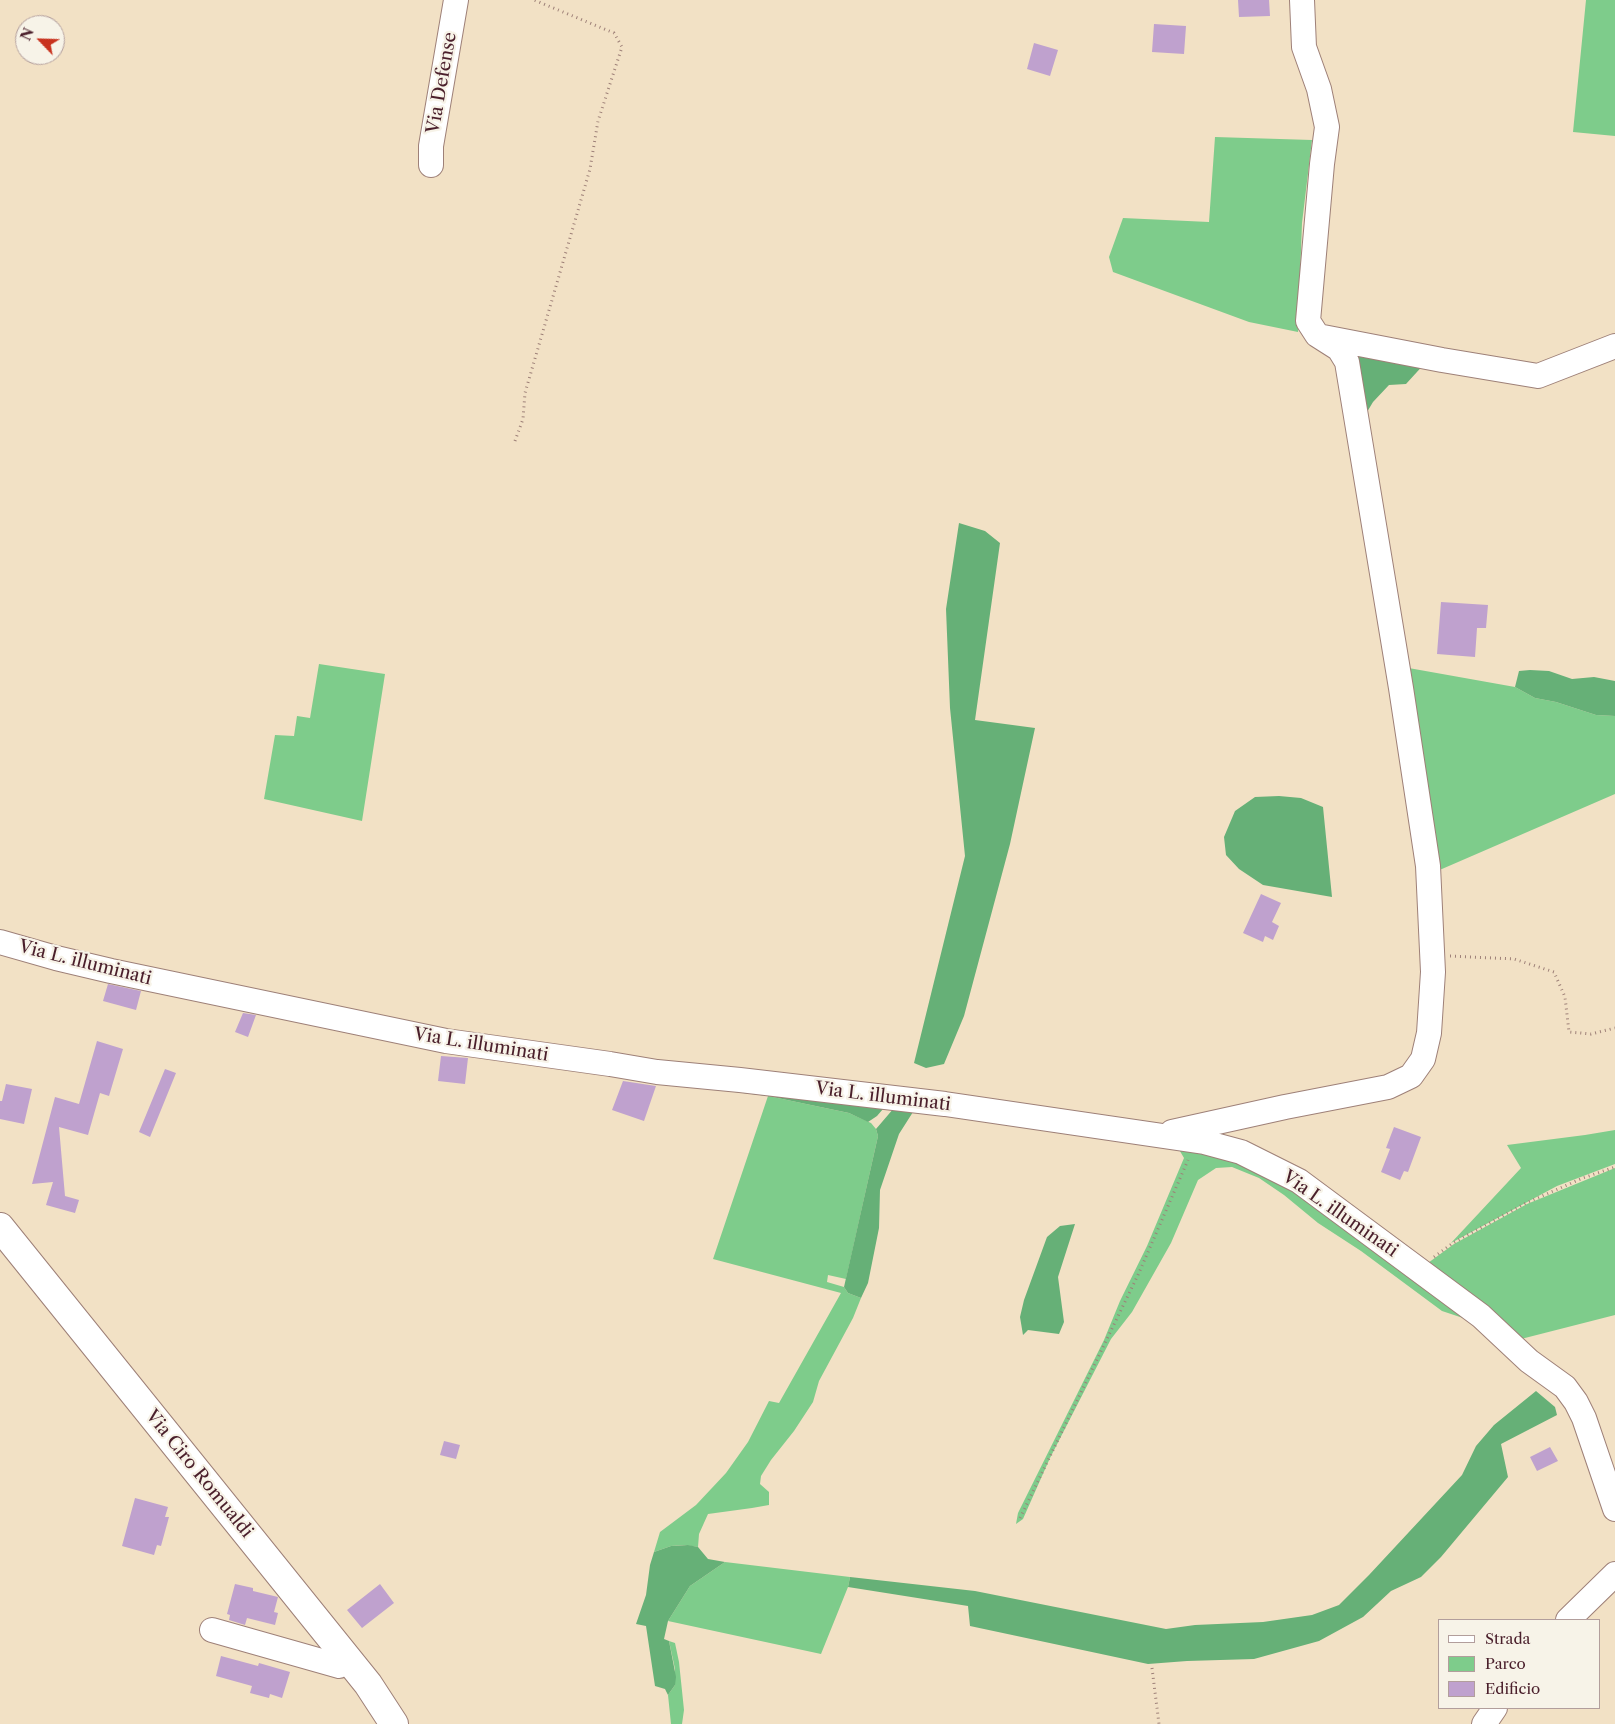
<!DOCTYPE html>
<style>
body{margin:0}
#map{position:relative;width:1615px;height:1724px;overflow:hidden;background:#f2e1c5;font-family:"Libre Caslon Text",serif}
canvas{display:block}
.legend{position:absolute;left:1438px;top:1619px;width:162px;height:90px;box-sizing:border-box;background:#f7f3e8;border:1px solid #b29e9c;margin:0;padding:6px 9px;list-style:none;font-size:15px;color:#4a1f2b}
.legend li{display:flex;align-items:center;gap:10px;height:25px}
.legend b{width:25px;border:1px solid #b29e9c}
.north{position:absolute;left:15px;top:15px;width:50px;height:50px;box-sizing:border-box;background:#f7f3e8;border:1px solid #b29e9c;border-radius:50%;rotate:294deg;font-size:14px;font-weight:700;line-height:20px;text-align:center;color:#4a1f2b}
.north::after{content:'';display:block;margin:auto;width:18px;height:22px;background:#c8321e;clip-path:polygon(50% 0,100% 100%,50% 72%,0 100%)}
</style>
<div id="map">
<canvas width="1615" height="1724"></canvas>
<ul class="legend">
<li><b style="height:6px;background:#fff"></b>Strada</li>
<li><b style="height:14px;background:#7ecc8b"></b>Parco</li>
<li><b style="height:14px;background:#bfa1ce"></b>Edificio</li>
</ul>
<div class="north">N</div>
</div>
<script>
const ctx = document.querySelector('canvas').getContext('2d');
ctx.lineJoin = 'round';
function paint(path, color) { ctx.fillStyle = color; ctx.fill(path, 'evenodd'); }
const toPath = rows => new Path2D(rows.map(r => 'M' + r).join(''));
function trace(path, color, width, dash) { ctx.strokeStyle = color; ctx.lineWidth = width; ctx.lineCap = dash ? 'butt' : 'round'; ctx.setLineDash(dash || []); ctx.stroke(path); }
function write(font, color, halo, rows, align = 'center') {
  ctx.font = font + ' "Libre Caslon Text",serif'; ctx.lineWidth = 4.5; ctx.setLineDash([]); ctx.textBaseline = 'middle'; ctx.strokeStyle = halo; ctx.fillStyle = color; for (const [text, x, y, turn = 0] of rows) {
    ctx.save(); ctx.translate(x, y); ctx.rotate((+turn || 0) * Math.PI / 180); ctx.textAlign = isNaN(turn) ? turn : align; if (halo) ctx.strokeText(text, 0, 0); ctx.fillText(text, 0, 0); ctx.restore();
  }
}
paint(toPath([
 [1586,0,1615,0,1615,136,1573,132],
 [1215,137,1312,140,1302,223,1298,332,1249,322,1113,272,1109,257,1123,218,1209,222],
 [319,664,385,674,362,821,264,799,275,735,294,736,297,716,310,718],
 [1403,667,1515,687,1535,698,1556,702,1596,715,1615,716,1615,794,1435,872],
 [768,1096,849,1113,871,1123,876,1129,878,1136,846,1279,828,1275,827,1282,844,1287,848,1293,861,1298,853,1318,819,1381,813,1402,794,1431,771,1460,761,1476,760,1484,769,1492,769,1505,752,1508,708,1514,699,1534,698,1547,685,1545,671,1546,654,1552,660,1532,696,1505,726,1473,748,1442,769,1401,779,1403,841,1293,713,1259],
 [1615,1130,1615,1164,1557,1186,1451,1243,1521,1168,1507,1145,1585,1135],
 [1174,1141,1245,1156,1484,1325,1442,1311,1361,1251,1318,1223,1284,1195,1259,1178,1232,1167,1216,1168,1198,1180,1171,1243,1132,1312,1111,1339,1050,1458,1023,1519,1016,1524,1018,1513,1104,1340,1120,1301,1147,1246,1184,1158],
 [1615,1168,1615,1315,1521,1339,1428,1263,1454,1244,1527,1204],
 [725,1562,850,1577,848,1587,821,1654,668,1621,690,1586],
 [669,1641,675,1643,679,1662,684,1710,682,1724,671,1724,668,1695,675,1685,675,1669]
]), '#7ecc8b');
paint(toPath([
 [1361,348,1427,361,1406,384,1389,385,1373,402,1364,417,1351,361],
 [959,523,985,531,1000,543,975,720,1035,728,1010,844,964,1016,944,1064,926,1068,914,1063,965,856,950,708,946,609],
 [1530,670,1549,671,1572,679,1594,677,1615,681,1615,716,1596,715,1556,702,1535,698,1515,687,1519,671],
 [1279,796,1301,798,1323,807,1332,897,1263,885,1239,869,1226,855,1224,837,1235,811,1255,797],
 [677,1085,881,1101,883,1109,877,1116,868,1122,849,1113,768,1096],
 [894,1108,911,1108,913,1112,899,1134,880,1190,879,1228,868,1283,861,1298,848,1293,844,1287,878,1136,876,1129],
 [1075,1224,1058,1277,1064,1322,1059,1334,1028,1330,1023,1335,1020,1317,1024,1300,1047,1237,1060,1226],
 [1536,1391,1555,1407,1557,1415,1501,1444,1508,1477,1441,1557,1421,1577,1391,1591,1363,1617,1319,1641,1254,1659,1187,1661,1148,1664,970,1626,968,1606,848,1587,850,1577,975,1591,1166,1629,1195,1625,1263,1622,1312,1615,1339,1605,1369,1575,1462,1475,1476,1446,1494,1425],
 [688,1545,698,1547,708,1559,725,1562,690,1586,668,1621,664,1639,669,1641,676,1677,675,1685,668,1695,665,1689,655,1686,646,1626,636,1624,646,1595,650,1565,654,1552,671,1546]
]), '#66b077');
paint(toPath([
 [1238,0,1269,0,1270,16,1239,17],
 [1154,24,1186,26,1184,54,1152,52],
 [1034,43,1058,50,1050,76,1027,69],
 [1441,602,1488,605,1486,628,1477,628,1475,657,1437,654],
 [1261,894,1281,903,1272,922,1279,926,1273,940,1265,936,1263,942,1243,933],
 [108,984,141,991,136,1010,103,1001],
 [243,1013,256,1015,248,1037,235,1032],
 [97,1041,123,1049,109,1096,100,1093,88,1135,59,1127,65,1196,79,1200,75,1213,46,1205,53,1182,32,1184,55,1097,79,1104],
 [441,1056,468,1058,465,1084,438,1081],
 [165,1069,176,1073,150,1137,139,1132],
 [623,1081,656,1086,644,1121,612,1110],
 [6,1084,32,1089,24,1124,0,1119,0,1101,2,1101],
 [1394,1127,1421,1137,1408,1172,1404,1171,1400,1180,1381,1172,1390,1149,1386,1148],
 [444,1441,460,1445,456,1459,440,1455],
 [1550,1447,1558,1461,1537,1471,1530,1457],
 [135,1498,168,1507,165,1517,169,1517,161,1546,157,1545,154,1555,122,1546],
 [235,1584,253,1588,253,1591,278,1597,274,1612,278,1613,275,1625,247,1618,245,1625,229,1620,230,1615,227,1614],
 [380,1584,394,1603,362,1628,347,1610],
 [221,1656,258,1666,259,1663,290,1672,282,1698,270,1694,269,1698,250,1693,252,1686,216,1676]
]), '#bfa1ce');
const minor = toPath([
 [431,165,431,146,456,0],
 [1323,337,1442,360,1538,376,1615,346],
 [0,942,56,958,111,971,446,1041,610,1064,657,1072,740,1080,945,1104,1204,1142,1241,1152,1299,1181,1481,1316,1529,1361,1565,1387,1576,1402,1584,1418,1615,1509],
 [1172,1132,1285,1107,1388,1087,1411,1076,1423,1059,1429,1033,1433,972,1428,866,1401,688,1347,362,1339,349,1317,335,1308,321,1322,164,1327,127,1319,89,1304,47,1302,0],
 [1568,1620,1615,1574],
 [212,1630,339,1666,347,1660],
 [1484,1724,1495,1708]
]);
const major = toPath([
 [0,1227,368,1684,394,1724]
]);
trace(minor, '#9e8078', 26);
trace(major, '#9e8078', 30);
trace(toPath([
 [515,441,523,419,525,393,590,169,598,121,622,47,614,33,534,0],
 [1450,956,1514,959,1554,972,1565,997,1569,1032,1591,1034,1615,1028],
 [1434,1257,1453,1243,1526,1203,1583,1178,1615,1167],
 [1020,1518,1138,1275,1188,1160],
 [1152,1668,1159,1724]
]), '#9e8078', 3, [1, 4]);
trace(minor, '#fff', 24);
trace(major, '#fff', 28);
write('18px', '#4a1f2b', '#f7f3e8', [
 ["Via Defense",442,83,-80],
 ["Via L. illuminati",85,963,14],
 ["Via L. illuminati",481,1045,9],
 ["Via L. illuminati",883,1097,7],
 ["Via L. illuminati",1340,1214,35],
 ["Via Ciro Romualdi",199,1474,51]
]);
</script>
